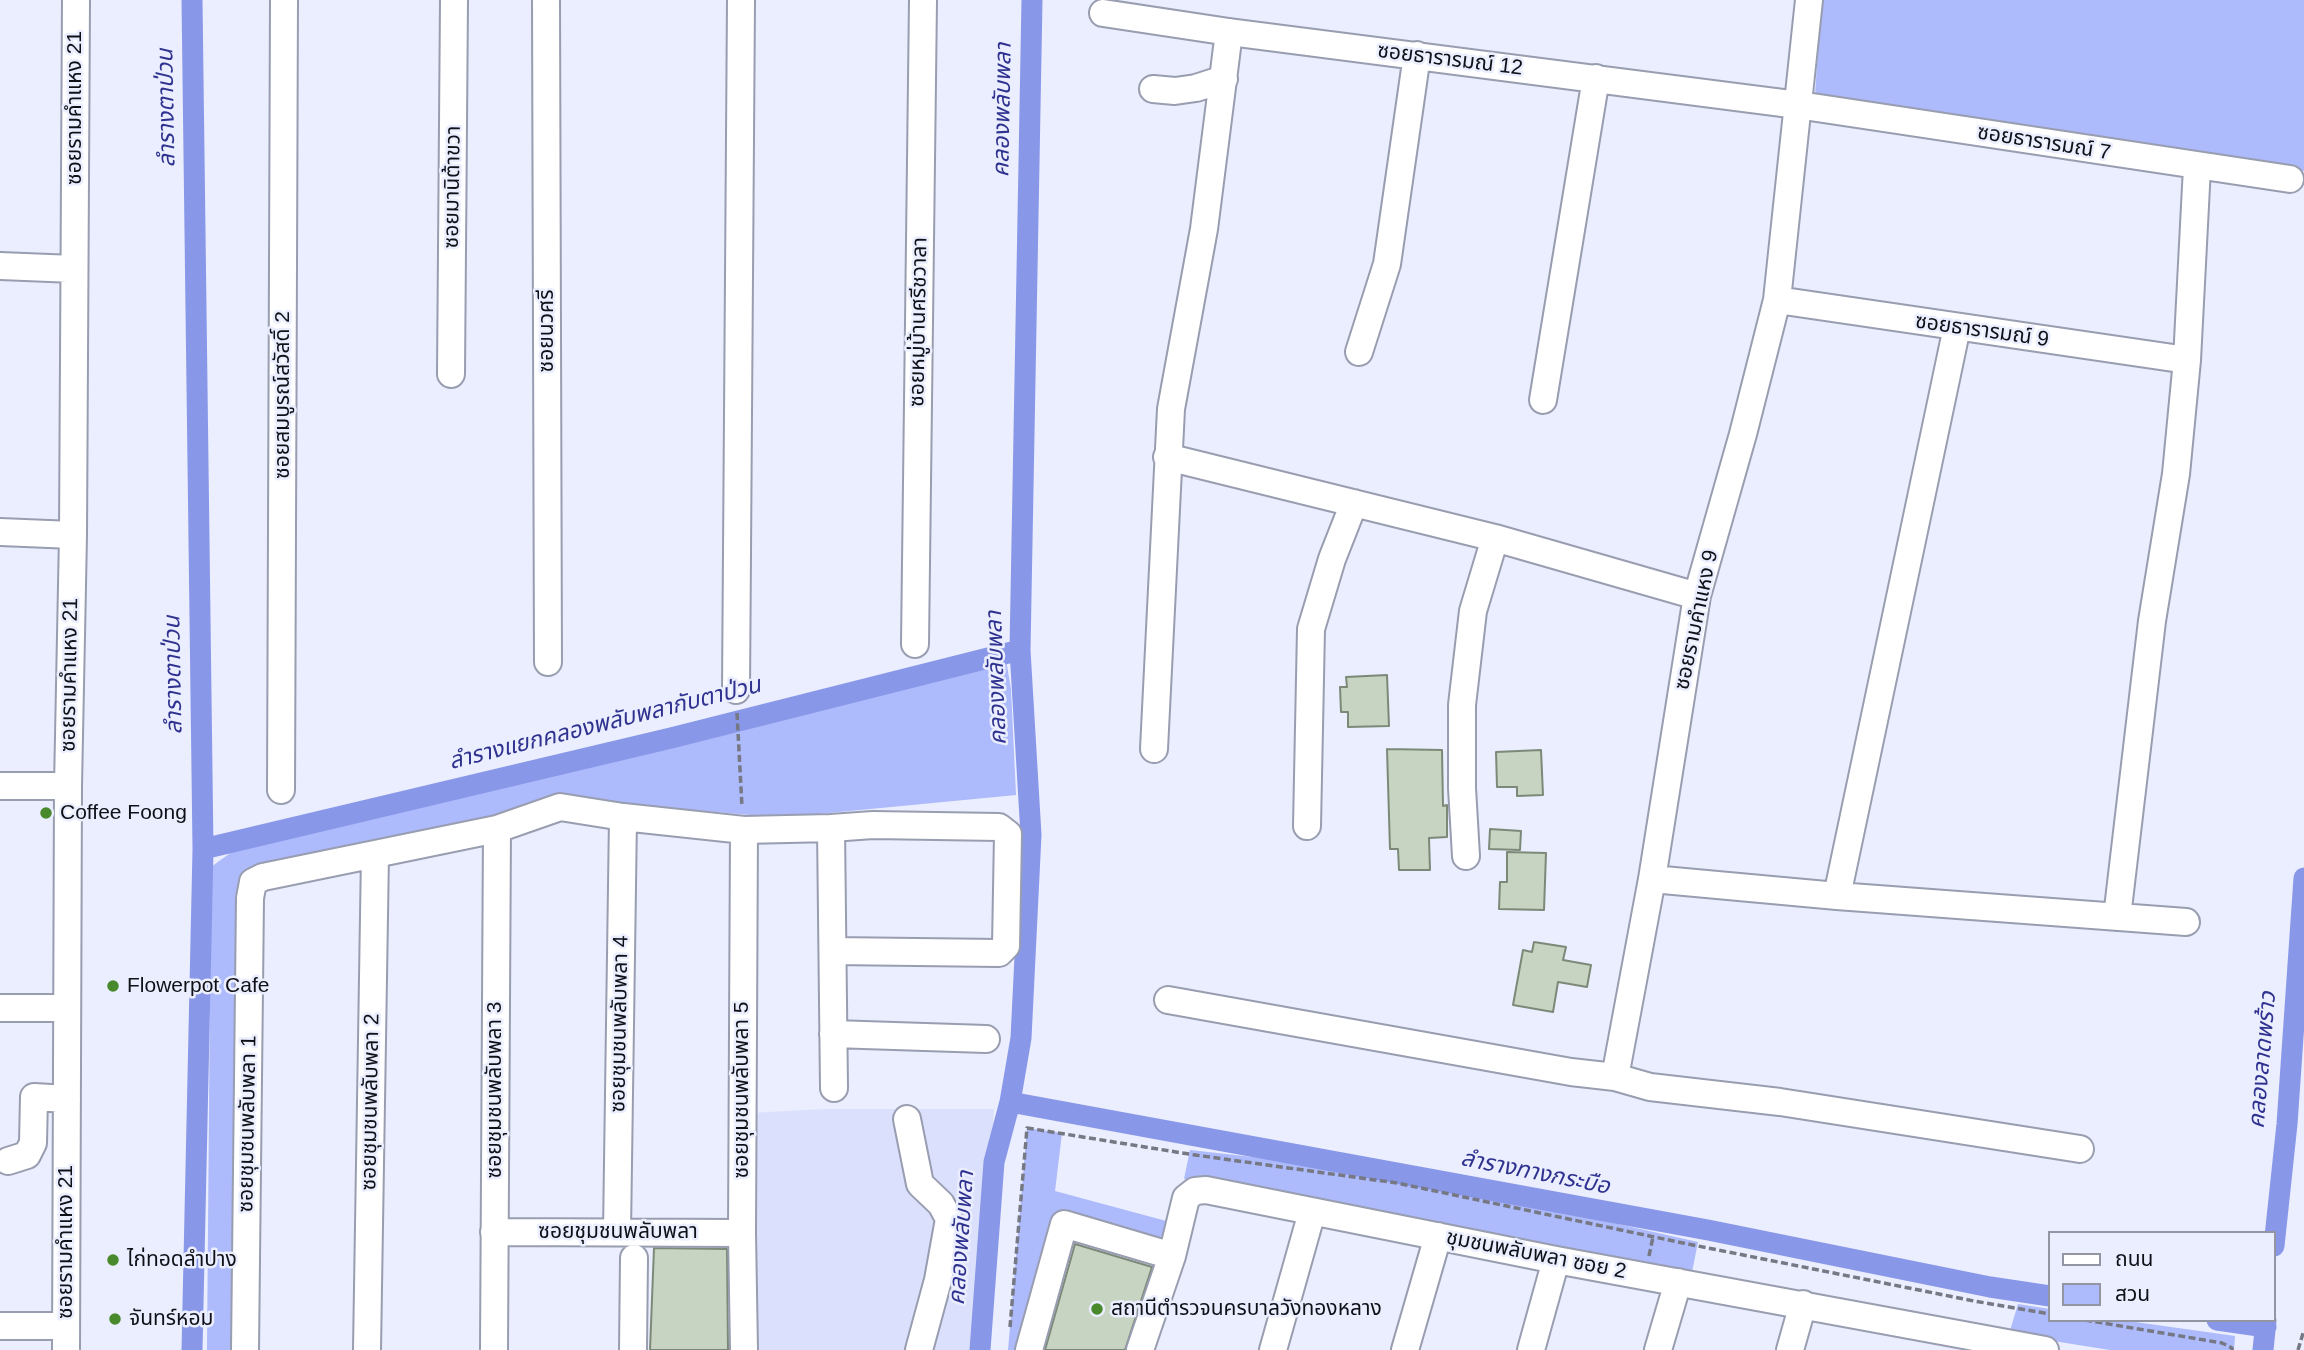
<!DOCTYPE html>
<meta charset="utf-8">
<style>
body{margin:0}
#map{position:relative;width:2304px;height:1350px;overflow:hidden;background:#eaeefe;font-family:Helvetica,"Noto Sans Thai",sans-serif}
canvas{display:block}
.legend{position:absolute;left:2048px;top:1231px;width:228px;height:91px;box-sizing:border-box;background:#eaeefe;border:2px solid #9396a2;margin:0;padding:9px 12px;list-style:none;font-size:21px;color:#101118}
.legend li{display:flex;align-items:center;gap:14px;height:35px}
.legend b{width:35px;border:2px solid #9396a2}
</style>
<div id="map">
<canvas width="2304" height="1350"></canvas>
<ul class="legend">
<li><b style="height:9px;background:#fff"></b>ถนน</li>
<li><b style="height:19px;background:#adbafb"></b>สวน</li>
</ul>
</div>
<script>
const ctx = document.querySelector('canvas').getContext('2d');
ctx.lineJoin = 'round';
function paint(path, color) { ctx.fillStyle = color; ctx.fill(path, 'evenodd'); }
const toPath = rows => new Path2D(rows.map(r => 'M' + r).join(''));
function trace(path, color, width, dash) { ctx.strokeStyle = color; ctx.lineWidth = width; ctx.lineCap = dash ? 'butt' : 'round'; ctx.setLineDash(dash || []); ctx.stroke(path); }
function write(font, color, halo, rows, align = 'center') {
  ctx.font = font + ' Helvetica,"Noto Sans Thai",sans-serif'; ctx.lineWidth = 5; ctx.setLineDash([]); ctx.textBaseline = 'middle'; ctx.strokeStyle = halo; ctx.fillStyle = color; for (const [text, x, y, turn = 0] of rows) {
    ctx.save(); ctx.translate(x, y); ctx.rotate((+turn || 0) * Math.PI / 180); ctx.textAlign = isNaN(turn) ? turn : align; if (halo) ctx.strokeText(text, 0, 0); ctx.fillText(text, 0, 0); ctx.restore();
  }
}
paint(toPath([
 [824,1109,994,1109,977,1350,751,1350,750,1113]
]), '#dbe1fd');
paint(toPath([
 [1821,0,2304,0,2304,171,1815,96],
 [1006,660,1011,689,1016,795,808,815,762,816,599,802,302,855,241,878,231,1350,207,1350,211,867,233,851,492,790],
 [1027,1128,1062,1133,1055,1191,1170,1222,1167,1251,1068,1241,1037,1350,1008,1350],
 [1190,1150,1334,1166,1605,1221,1698,1242,1691,1277,1598,1255,1184,1179],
 [2018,1304,2050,1309,2050,1320,2121,1320,2235,1336,2234,1350,2110,1350,2009,1334]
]), '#adbafb');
trace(toPath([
 [192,0,203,849,192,1350],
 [203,849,671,738,1020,650],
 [1010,1102,1708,1230,1990,1287,2050,1296],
 [2274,1246,2287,1124,2304,878],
 [2217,1320,2266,1327],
 [980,1350,994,1162,1010,1102,1021,1038,1031,835,1020,650,1032,0],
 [2263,1350,2266,1320]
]), '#8997e9', 21);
const building = toPath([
 [1387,675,1389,726,1348,727,1348,712,1341,712,1340,687,1347,687,1346,677,1387,675],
 [1387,749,1442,750,1443,806,1447,805,1447,837,1429,838,1430,870,1399,870,1398,849,1390,849,1387,749],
 [1541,750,1543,795,1517,796,1517,787,1497,787,1496,752,1541,750],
 [1490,829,1521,831,1520,850,1489,849,1490,829],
 [1507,852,1546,853,1544,910,1499,909,1500,882,1507,882,1507,852],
 [1534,942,1566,947,1563,960,1591,965,1587,987,1558,982,1553,1012,1513,1005,1523,950,1532,952,1534,942],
 [1075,1244,1152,1267,1125,1350,1045,1350,1075,1244],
 [654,1248,727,1249,728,1350,650,1350,654,1248]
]);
paint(building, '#c7d4c2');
trace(building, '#7c8978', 2);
const minor = toPath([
 [546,0,548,662],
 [1809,0,1777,300,1743,434,1697,596,1652,879,1615,1077,1650,1087,1780,1102,2080,1149],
 [1103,13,1229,32,1798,105,2290,179],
 [1153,89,1175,91,1196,88,1224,79],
 [0,266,74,269],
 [1777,300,2187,360],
 [1359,352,1387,264,1417,55],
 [451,374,454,0],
 [1543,400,1596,78],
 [1167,457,1495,538,1697,596],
 [0,532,73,535],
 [915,644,923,0],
 [736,690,741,0],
 [1154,749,1171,409,1204,229,1229,32],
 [0,786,68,786],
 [281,790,284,0],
 [1307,826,1311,629,1332,559,1354,503],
 [831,828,873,825,999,827,1008,834,1006,946,999,953,833,951],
 [744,830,742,1233,744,1350],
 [1466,856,1462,788,1462,705,1473,611,1495,538],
 [1652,879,1837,896,2186,922],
 [1837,896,1957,327],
 [2117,917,2152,621,2176,474,2187,360,2197,167],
 [1168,1000,1571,1072,1615,1077],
 [0,1008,67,1008],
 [833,1034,986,1039],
 [907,1119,920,1184,941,1204,949,1219,938,1280,919,1350],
 [8,1161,27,1155,33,1143,34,1097,67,1099],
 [494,1232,742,1233],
 [617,1232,623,817],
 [0,1326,66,1326],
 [66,1350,68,786,73,535,76,0],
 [245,1350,250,898,253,882,263,877,497,829,560,807,623,817,744,830,831,828,834,1088],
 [367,1350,375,854],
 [494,1350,497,829],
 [633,1350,634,1258],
 [1029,1350,1064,1224,1172,1256],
 [1140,1350,1172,1256,1186,1198,1195,1191,1206,1190,1556,1260,2045,1350],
 [1273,1350,1312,1212],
 [1405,1350,1438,1236],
 [1531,1350,1556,1260],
 [1658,1350,1678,1282],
 [1790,1350,1803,1304]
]);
trace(minor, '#989db0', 30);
trace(toPath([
 [737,713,742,807],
 [1649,1256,1653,1237],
 [2085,1320,2222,1343,2232,1348,2232,1350],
 [1010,1327,1027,1128,1195,1155,1397,1183,1683,1243,1974,1301,2050,1314],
 [2298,1350,2304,1330]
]), '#767883', 3.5, [7, 3.5]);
trace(minor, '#fff', 26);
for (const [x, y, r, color] of [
 [46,813,7,"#48892b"],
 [113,986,7,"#48892b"],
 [113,1260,7,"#48892b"],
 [1097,1309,7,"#48892b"],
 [115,1319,7,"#48892b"]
]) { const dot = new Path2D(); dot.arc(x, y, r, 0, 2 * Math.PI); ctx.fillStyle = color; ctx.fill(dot); trace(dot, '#eaeefe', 2.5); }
write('21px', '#101118', '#eaeefe', [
 ["ซอยธารารมณ์ 12",1450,60,7],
 ["ซอยรามคำแหง 21",75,108,-90],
 ["ซอยธารารมณ์ 7",2044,143,9],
 ["ซอยมานิต้าขวา",453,187,-89],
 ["ซอยหมู่บ้านศรีชวาลา",919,322,-89],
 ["ซอยนวศรี",547,331,-90],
 ["ซอยธารารมณ์ 9",1982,331,8],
 ["ซอยสมบูรณ์สวัสดิ์ 2",283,395,-90],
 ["ซอยรามคำแหง 9",1697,620,-78],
 ["ซอยรามคำแหง 21",70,675,-89],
 ["ซอยชุมชนพลับพลา 4",620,1024,-89],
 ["ซอยชุมชนพลับพลา 3",495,1090,-90],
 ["ซอยชุมชนพลับพลา 5",742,1090,-90],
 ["ซอยชุมชนพลับพลา 2",371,1102,-89],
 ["ซอยชุมชนพลับพลา 1",248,1124,-89],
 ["ซอยชุมชนพลับพลา",618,1232],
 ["ซอยรามคำแหง 21",66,1242,-90],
 ["ชุมชนพลับพลา ซอย 2",1536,1255,11]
]);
write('21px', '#101118', '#eaeefe', [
 ["Coffee Foong",60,813],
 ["Flowerpot Cafe",127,986],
 ["ไก่ทอดลำปาง",127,1260],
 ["สถานีตำรวจนครบาลวังทองหลาง",1111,1309],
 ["จันทร์หอม",129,1319]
], 'left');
write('italic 23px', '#2f328f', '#eaeefe', [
 ["ลำรางตาป่วน",167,108,-91],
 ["คลองพลับพลา",1003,110,-89],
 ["ลำรางตาป่วน",174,675,-91],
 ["คลองพลับพลา",997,678,-92],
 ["ลำรางแยกคลองพลับพลากับตาป่วน",605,724,-14],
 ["คลองลาดพร้าว",2263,1060,-85],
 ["ลำรางทางกระบือ",1535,1173,11],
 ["คลองพลับพลา",962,1238,-86]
]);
</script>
